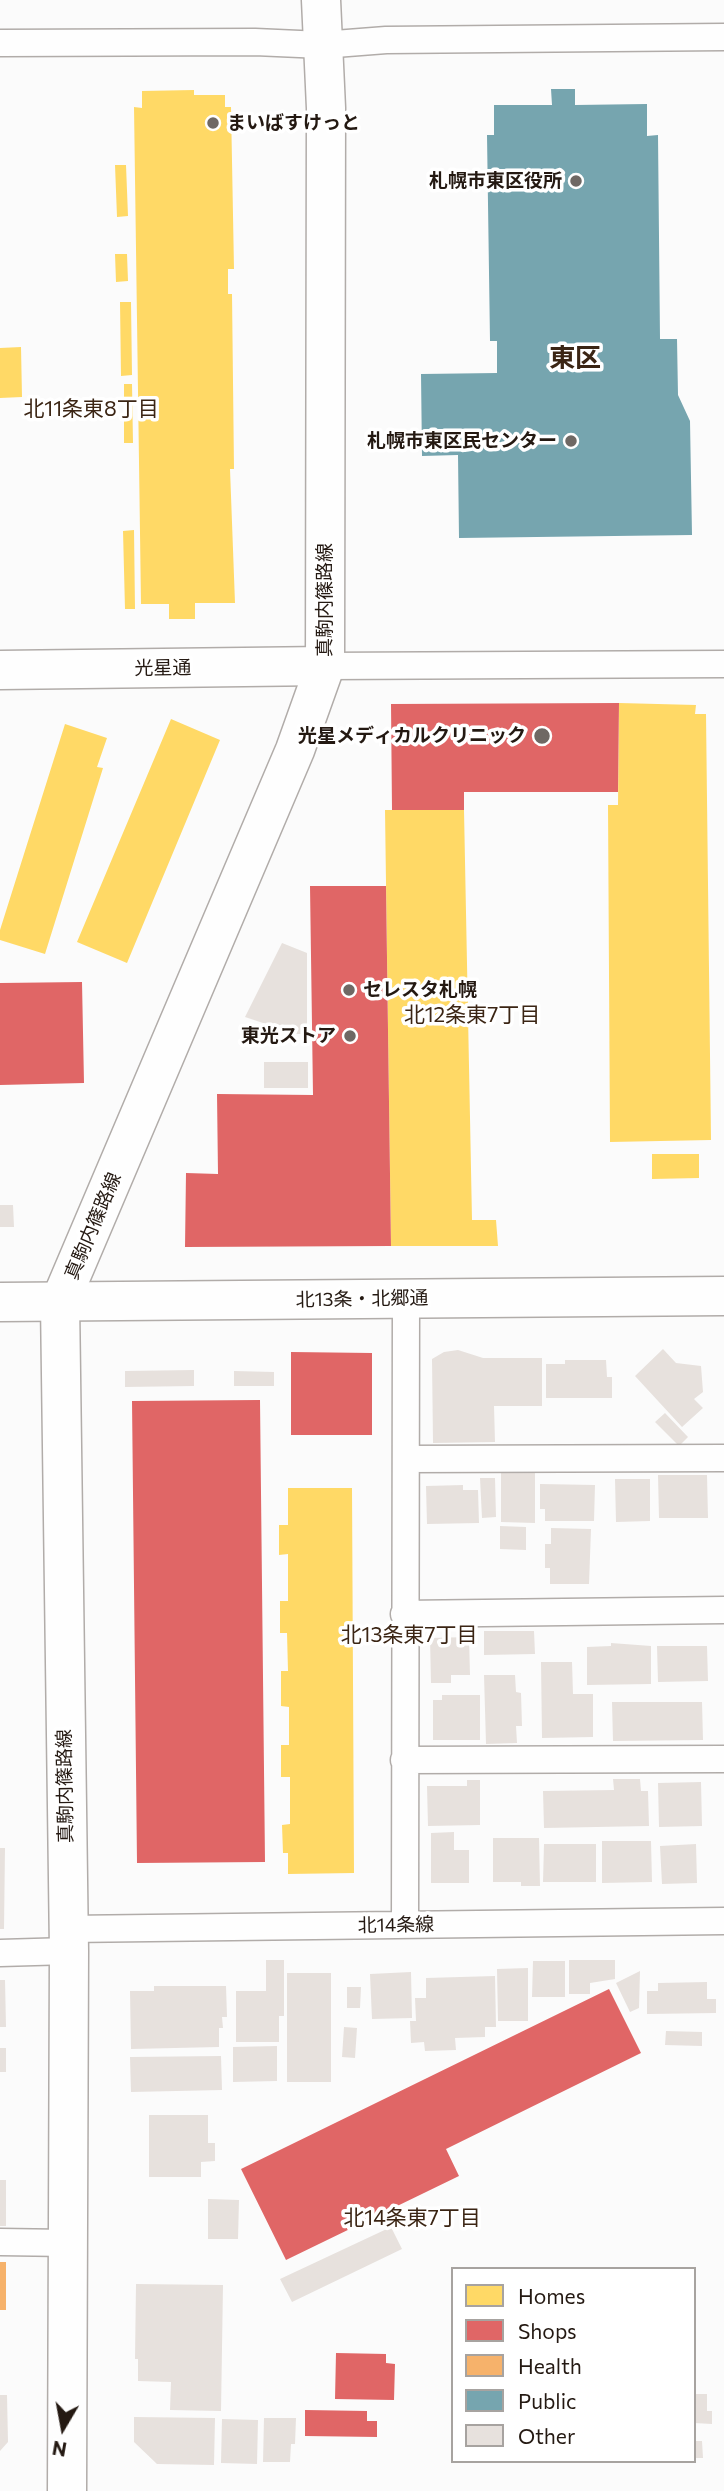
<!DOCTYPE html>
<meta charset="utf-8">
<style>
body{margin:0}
#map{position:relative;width:724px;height:2491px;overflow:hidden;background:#fbfbfb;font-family:Commissioner,sans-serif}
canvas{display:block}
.legend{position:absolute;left:451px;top:2267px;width:245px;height:196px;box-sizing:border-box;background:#fff;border:2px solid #a7a3a0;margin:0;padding:9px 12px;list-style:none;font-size:21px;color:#241912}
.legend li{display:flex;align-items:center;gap:14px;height:35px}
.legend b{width:35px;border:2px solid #a7a3a0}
.north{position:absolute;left:28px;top:2393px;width:70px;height:70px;-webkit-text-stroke:5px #fff;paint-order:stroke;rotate:190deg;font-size:19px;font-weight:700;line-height:28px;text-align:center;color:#241912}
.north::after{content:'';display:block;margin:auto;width:24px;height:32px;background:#241912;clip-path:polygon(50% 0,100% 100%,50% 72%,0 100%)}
</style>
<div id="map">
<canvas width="724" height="2491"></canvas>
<ul class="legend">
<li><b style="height:19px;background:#ffd966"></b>Homes</li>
<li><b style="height:19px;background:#e06666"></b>Shops</li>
<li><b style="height:19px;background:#f6b26b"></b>Health</li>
<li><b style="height:19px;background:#76a5af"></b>Public</li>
<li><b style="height:19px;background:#e7e1dd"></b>Other</li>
</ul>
<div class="north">N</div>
</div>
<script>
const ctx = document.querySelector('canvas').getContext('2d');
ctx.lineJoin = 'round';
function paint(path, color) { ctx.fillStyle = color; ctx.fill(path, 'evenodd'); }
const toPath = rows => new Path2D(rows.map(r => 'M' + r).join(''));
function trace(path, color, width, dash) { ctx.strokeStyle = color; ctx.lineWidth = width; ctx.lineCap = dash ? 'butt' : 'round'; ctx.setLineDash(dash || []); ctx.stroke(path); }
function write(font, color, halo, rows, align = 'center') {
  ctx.font = font + ' Commissioner,"Noto Sans JP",sans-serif'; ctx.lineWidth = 7; ctx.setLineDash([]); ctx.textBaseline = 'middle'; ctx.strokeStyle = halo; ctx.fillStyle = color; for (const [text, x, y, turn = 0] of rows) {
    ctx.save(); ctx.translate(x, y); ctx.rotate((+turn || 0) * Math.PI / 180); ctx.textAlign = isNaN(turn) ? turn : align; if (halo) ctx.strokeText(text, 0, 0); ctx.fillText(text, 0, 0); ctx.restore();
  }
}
paint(toPath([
 [194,90,194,95,225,95,225,107,231,107,234,269,228,269,228,294,232,294,234,469,230,469,235,603,195,603,195,619,169,619,169,604,141,604,134,107,142,108,142,91],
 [115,165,126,165,128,216,117,217],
 [115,254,127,254,128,281,116,282],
 [120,302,131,302,132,375,121,376],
 [21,347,22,397,0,398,0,348],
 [124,384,132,384,133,443,124,443],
 [134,530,135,609,125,609,123,531],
 [619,703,696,705,695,714,706,714,711,1140,610,1142,608,805,618,805],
 [171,719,220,740,127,963,77,942],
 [65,724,107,738,97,767,103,768,45,954,0,940,0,930],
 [385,810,464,810,472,1220,496,1220,498,1246,391,1246],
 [652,1154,699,1154,699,1178,652,1179],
 [288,1488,352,1488,354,1873,288,1874,288,1853,283,1853,282,1825,290,1824,290,1777,281,1777,281,1745,289,1745,289,1707,281,1706,281,1671,288,1671,287,1633,280,1633,280,1601,288,1601,288,1554,279,1555,279,1525,288,1525]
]), '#ffd966');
paint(toPath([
 [619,703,618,792,464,792,464,810,392,810,391,704],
 [310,886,386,886,391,1246,185,1247,186,1173,218,1174,217,1094,313,1095],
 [82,982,84,1083,0,1085,0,983],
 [291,1352,372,1353,372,1435,291,1435],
 [260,1400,265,1862,137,1863,132,1401],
 [609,1989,641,2053,446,2149,459,2176,286,2260,241,2169],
 [336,2353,386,2354,386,2363,395,2364,394,2400,335,2399],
 [305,2410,367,2411,367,2421,377,2421,377,2437,305,2436]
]), '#e06666');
paint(toPath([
 [0,2262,6,2262,6,2310,0,2310]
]), '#f6b26b');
paint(toPath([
 [551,89,575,89,575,105,647,104,647,136,658,135,660,339,677,339,678,395,690,421,692,535,459,538,458,455,422,456,421,374,497,373,497,341,490,341,487,135,494,135,494,105,552,105]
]), '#76a5af');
paint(toPath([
 [282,943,307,953,307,1029,302,1029,302,1034,279,1034,278,1028,245,1017],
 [264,1062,308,1062,308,1088,264,1088],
 [0,1205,13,1205,14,1227,0,1227],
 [663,1349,676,1363,701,1366,703,1392,694,1399,703,1408,682,1427,635,1376],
 [458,1350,483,1358,542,1358,542,1406,494,1406,495,1442,433,1443,432,1359,444,1352],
 [565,1360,606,1360,607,1377,612,1377,612,1398,546,1398,546,1364,565,1364],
 [194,1370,194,1386,125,1387,125,1371],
 [234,1371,274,1372,274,1386,234,1386],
 [665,1413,688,1437,679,1446,655,1422],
 [501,1471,535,1471,535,1523,501,1522],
 [658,1475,707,1475,708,1518,659,1518],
 [480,1478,495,1478,496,1517,482,1518],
 [615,1479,650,1479,650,1521,616,1522],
 [540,1484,595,1485,594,1521,545,1521,545,1509,540,1509],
 [463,1485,463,1490,478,1490,479,1523,427,1524,426,1486],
 [500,1526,526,1527,526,1550,500,1549],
 [551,1528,591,1529,589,1584,550,1584,550,1568,545,1568,545,1544,551,1544],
 [484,1631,534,1631,535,1654,484,1655],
 [469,1637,470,1675,451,1675,451,1683,431,1683,430,1638],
 [611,1643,651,1646,651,1684,587,1685,587,1647,611,1646],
 [657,1646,707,1646,708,1681,658,1682],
 [541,1662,572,1662,573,1694,593,1694,593,1737,542,1738],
 [484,1675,515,1675,516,1692,521,1693,522,1726,516,1726,517,1743,486,1744],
 [442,1695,480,1695,480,1740,433,1740,433,1700,442,1700],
 [612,1702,702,1702,703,1740,613,1741],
 [613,1779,640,1779,641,1791,648,1791,649,1826,544,1828,543,1791,614,1790],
 [467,1780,480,1780,480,1825,428,1826,427,1786,467,1786],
 [701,1782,702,1826,659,1827,658,1783],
 [454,1832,454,1850,469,1850,469,1883,431,1883,431,1833],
 [493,1838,539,1838,540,1886,521,1886,521,1882,493,1882],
 [602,1841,651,1841,652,1882,602,1883],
 [544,1844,596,1844,596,1882,543,1882],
 [696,1844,697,1883,662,1884,660,1846],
 [0,1848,5,1848,4,1929,0,1929],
 [266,1960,284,1960,284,2016,279,2016,279,2042,236,2042,236,1991,266,1991],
 [569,1960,615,1960,615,1979,590,1983,590,1994,569,1994],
 [533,1961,565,1961,565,1997,532,1997],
 [528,1968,528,2021,498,2021,497,1969],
 [640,1971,639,2008,630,2012,616,1983],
 [411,1972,412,2018,372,2019,370,1974],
 [287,1973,331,1973,331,2082,287,2082],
 [495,1976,496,2027,485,2027,485,2037,455,2038,456,2050,425,2051,424,2042,411,2043,410,2021,416,2021,415,1998,426,1998,426,1978],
 [0,1980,5,1980,6,2027,0,2027],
 [707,1982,707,1999,716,1999,716,2013,647,2014,647,1991,658,1991,658,1983],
 [154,1986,226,1986,227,2017,222,2017,223,2028,219,2028,219,2047,131,2049,130,1991,154,1991],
 [347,1987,361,1987,360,2008,347,2008],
 [344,2027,357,2028,355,2058,342,2057],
 [666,2031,702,2032,702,2046,665,2045],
 [277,2046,277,2081,233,2082,233,2047],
 [0,2048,6,2048,6,2072,0,2072],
 [221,2056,222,2090,131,2092,130,2057],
 [149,2115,208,2115,208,2143,215,2143,215,2161,201,2162,201,2177,149,2177],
 [0,2180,6,2180,6,2226,0,2226],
 [208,2199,239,2200,238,2239,208,2239],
 [391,2227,402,2249,292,2302,280,2279],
 [136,2284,223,2285,221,2411,170,2410,171,2382,138,2381,138,2359,135,2359],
 [694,2394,707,2394,707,2411,712,2411,712,2424,694,2423],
 [0,2395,7,2395,8,2442,0,2451],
 [134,2417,215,2418,214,2465,157,2464,134,2442],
 [264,2418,296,2418,295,2444,291,2444,290,2462,263,2462],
 [222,2419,258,2420,257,2464,221,2463],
 [694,2441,702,2441,703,2458,694,2458]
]), '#e7e1dd');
const street = toPath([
 [0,43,255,42,322,45,386,40,724,37],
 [325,666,724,664],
 [406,1459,724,1458],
 [404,1614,724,1610],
 [404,1760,724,1759],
 [405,1925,406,1298],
 [68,1929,724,1921],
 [0,1953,69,1951],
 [0,2242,68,2243]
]);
const secondary = toPath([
 [0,670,325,666],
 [0,1302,724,1296]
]);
const primary = toPath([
 [67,2491,69,1951,60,1302,295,750,325,666,326,108,321,0]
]);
trace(street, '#b1aca9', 29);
trace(secondary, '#b1aca9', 41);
trace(primary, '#b1aca9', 41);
trace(street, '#fefefe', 26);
trace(secondary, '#fefefe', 38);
trace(primary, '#fefefe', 38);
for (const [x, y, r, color] of [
 [213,123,7,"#6f6864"],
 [576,181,7,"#6f6864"],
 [571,441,7,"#6f6864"],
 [542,736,9,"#6f6864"],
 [349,990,7,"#6f6864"],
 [350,1036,7,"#6f6864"]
]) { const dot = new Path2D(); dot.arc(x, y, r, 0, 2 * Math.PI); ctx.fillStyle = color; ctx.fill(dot); trace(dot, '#fff', 2.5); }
write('bold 19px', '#241912', '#fff', [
 ["まいばすけっと",227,123,"left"],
 ["札幌市東区役所",562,181],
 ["札幌市東区民センター",557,441],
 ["光星メディカルクリニック",526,736],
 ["セレスタ札幌",363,990,"left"],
 ["東光ストア",336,1036]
], 'right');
write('19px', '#241912', '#fff', [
 ["真駒内篠路線",325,600,-90],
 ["光星通",163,668,-1],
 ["真駒内篠路線",93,1226,-67],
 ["北13条・北郷通",362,1299,-1],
 ["真駒内篠路線",65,1786,-91],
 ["北14条線",396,1925,-1]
]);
write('21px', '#3b2514', '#fff', [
 ["北11条東8丁目",91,409],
 ["北12条東7丁目",472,1015],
 ["北13条東7丁目",409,1635],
 ["北14条東7丁目",412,2218]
]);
write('bold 26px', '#3b2514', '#fff', [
 ["東区",575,358]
]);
</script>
